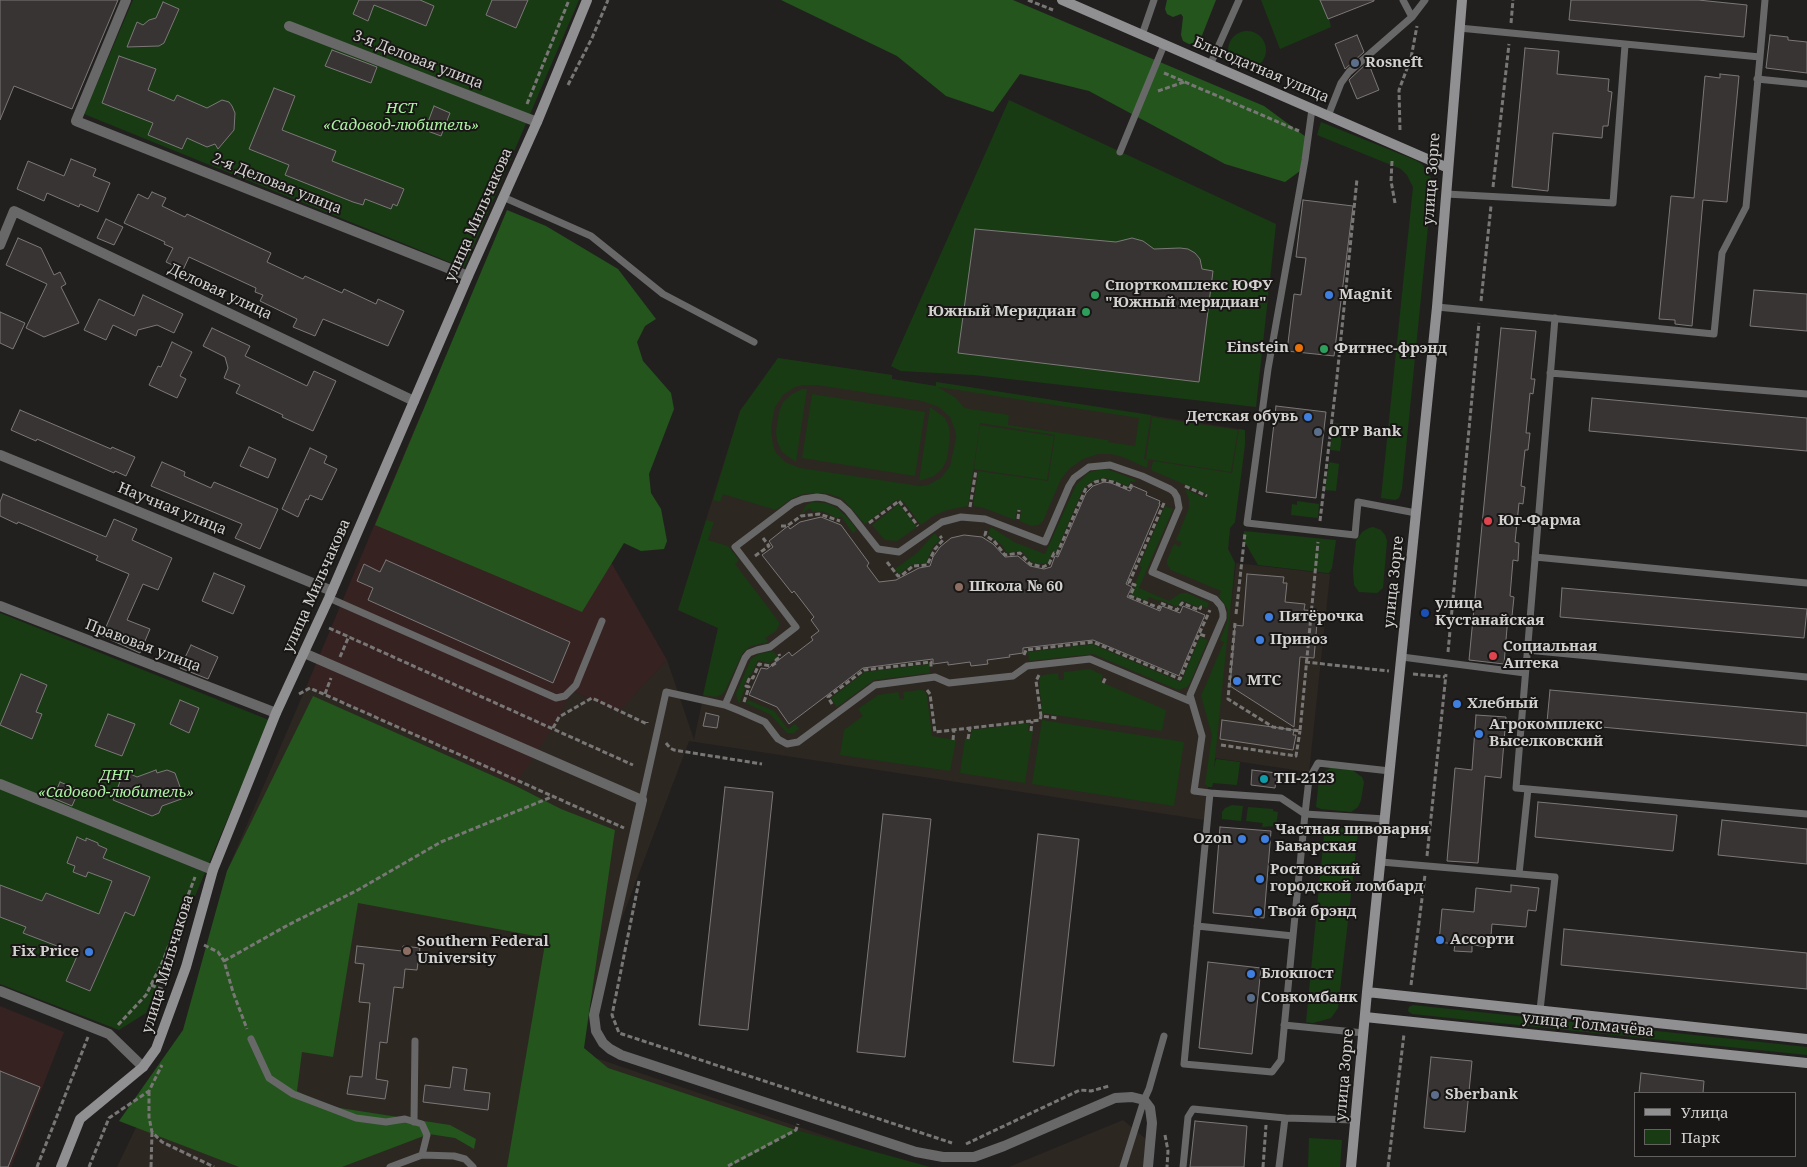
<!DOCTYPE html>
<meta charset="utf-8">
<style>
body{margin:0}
#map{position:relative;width:1807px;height:1167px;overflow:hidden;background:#22201f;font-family:"Noto Serif",serif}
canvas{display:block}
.legend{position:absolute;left:1634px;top:1092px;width:162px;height:65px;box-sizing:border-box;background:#191715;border:1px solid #636160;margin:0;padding:6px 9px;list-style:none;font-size:15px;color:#d3d1d0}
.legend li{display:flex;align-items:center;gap:10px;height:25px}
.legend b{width:25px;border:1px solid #636160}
</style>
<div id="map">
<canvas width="1807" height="1167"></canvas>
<ul class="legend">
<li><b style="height:6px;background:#909092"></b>Улица</li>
<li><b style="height:14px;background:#183b13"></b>Парк</li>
</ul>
</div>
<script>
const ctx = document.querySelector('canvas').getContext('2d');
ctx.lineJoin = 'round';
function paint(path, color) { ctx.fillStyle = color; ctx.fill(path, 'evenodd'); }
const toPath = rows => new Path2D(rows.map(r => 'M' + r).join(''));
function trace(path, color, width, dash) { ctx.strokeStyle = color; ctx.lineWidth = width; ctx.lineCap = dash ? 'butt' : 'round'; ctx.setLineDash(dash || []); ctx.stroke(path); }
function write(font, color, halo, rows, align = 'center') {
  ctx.font = font + ' "Noto Serif",serif'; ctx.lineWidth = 4; ctx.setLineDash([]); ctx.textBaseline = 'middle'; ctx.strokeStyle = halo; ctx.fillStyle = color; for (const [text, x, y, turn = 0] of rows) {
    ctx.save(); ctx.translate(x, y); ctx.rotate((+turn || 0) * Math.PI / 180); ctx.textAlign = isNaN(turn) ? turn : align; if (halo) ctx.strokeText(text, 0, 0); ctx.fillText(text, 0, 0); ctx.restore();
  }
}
paint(toPath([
 [778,358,892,375,892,379,936,386,936,382,1245,430,1235,522,1230,528,1228,549,1235,563,1231,610,1236,563,1330,574,1309,772,1215,758,1212,787,1208,787,1209,801,1205,820,689,741,572,1050,917,1167,117,1167,183,1030,227,871,307,685,355,707,571,690,618,711,667,660,694,740,718,628,678,610,740,411],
 [1123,1120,1147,1140,1144,1167,1009,1167]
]), '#2d2721');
paint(toPath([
 [421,414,600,543,667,660,618,712,571,690,558,719,516,784,307,685],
 [0,1006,64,1032,11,1167,0,1167]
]), '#362221');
paint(toPath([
 [133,0,579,0,464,268,84,114],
 [1261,0,1325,0,1331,27,1280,49],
 '1228 50a19 19 0 1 1 38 0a19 19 0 1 1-38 0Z',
 [1009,100,1276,224,1256,407,974,375,901,371,891,366],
 [1321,122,1415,160,1422,164,1431,178,1431,196,1402,489,1399,498,1395,500,1381,498,1413,187,1407,175,1401,169,1317,135],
 [778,358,892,375,892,379,936,386,936,382,1151,415,1144,459,1148,460,1147,468,1123,457,1111,454,1098,454,1083,459,1069,469,1061,479,1043,521,1038,525,1031,526,1020,521,1021,510,1017,510,1015,520,984,508,973,506,978,471,1048,481,1055,435,980,423,968,506,947,510,933,516,921,525,903,501,896,500,865,524,845,501,839,497,825,493,803,494,791,499,776,510,723,494,720,502,713,500,740,411],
 [803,385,817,385,922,401,939,407,950,417,955,430,956,438,950,466,941,478,928,485,920,486,800,468,785,462,776,453,773,446,771,430,773,416,775,407,783,395,795,387],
 [938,387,1139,418,1135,446,1108,442,1108,440,1008,425,1009,415,964,408,956,398],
 [802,389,807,389,796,462,782,452,777,441,776,432,779,412,783,402,792,394],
 [812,394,925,412,915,476,802,458],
 [930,407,945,418,949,427,950,438,947,459,942,469,934,476,919,481],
 [1152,417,1238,430,1231,472,1146,459],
 [1333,423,1343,424,1340,451,1330,450],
 [980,425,1054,436,1047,480,974,469],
 [1239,429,1245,430,1245,445,1235,522,1230,528,1228,549,1235,563,1214,768,1216,759,1240,762,1237,785,1213,783,1212,787,1208,787,1205,784,1212,735,1201,696,1224,642,1220,640,1228,620,1227,608,1219,596,1221,591,1171,570,1167,564,1167,560,1174,544,1180,547,1181,542,1176,540,1189,508,1189,499,1185,489,1205,498,1207,494,1151,470,1153,461,1232,473],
 [1329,462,1339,464,1336,491,1325,490],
 [1107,469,1136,480,1134,482,1131,481,1128,486,1106,478,1098,479,1088,484,1082,491,1056,552,1053,551,1048,563,1039,564,1031,562,1022,551,1007,553,1002,545,988,534,991,527,1014,542,1045,554,1076,485,1088,473,1093,471],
 [1297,501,1319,504,1318,518,1291,515,1292,504,1297,505],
 [813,502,826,503,837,508,847,517,857,530,853,533,841,516,837,518,823,511,813,512,810,508,801,514,806,505],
 [899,504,917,527,897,541,885,540,872,525],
 [1165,506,1173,509,1139,588,1169,601,1181,593,1187,593,1209,603,1207,608,1199,605,1198,607,1181,600,1178,607,1160,600,1159,601,1149,597,1147,601,1132,595,1136,585,1135,584,1142,567,1139,566],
 [706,520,714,522,708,540,728,546,739,560,735,564,779,622,779,625,776,631,765,638,768,642,751,646,743,652,725,691,722,694,716,697,703,695,718,628,678,610],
 [1373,527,1381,530,1385,535,1387,541,1383,588,1377,593,1359,592,1354,585,1353,570,1356,541,1362,532,1369,528],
 [1244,531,1336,540,1332,568,1329,573,1327,573,1258,565,1243,539],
 [935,533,940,540,933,546,926,563,911,565,899,574,895,569,917,553],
 [0,613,269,720,146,1013,119,1030,0,984],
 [1200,637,1208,640,1190,683,1187,687,1181,689,1176,689,1093,654,1029,661,1028,652,1092,644,1181,682],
 [773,651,778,657,769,663,758,660,751,675,749,675,743,687,745,688,739,704,736,694,751,659,759,654],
 [929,664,930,673,874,680,837,707,831,698,865,672],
 [1090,669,1103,675,1101,682,1166,710,1162,731,1042,713,1039,681,1040,677,1043,675,1058,673,1059,680,1064,680,1064,672],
 [920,690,925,691,927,696,932,736,956,740,950,771,840,755,844,730,863,716,858,709,878,695,898,692,900,699,904,699,903,692],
 [748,700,774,711,788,729,795,724,799,728,794,733,787,733,771,715,746,703],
 [1042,720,1184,742,1174,806,1032,784],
 [1029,723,1028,731,1033,730,1025,783,960,773,965,739,970,738,972,730],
 [1332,767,1352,770,1362,777,1364,782,1361,800,1358,807,1351,812,1321,809,1316,807,1319,778,1322,773],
 [1232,805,1243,806,1241,821,1222,819,1222,812,1225,808],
 [1248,807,1273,809,1273,811,1278,812,1276,826,1262,827,1263,823,1246,821],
 [1325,825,1353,829,1358,833,1338,1008,1331,1018,1313,1023,1306,1022],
 [1413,1005,1807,1047,1807,1055,1412,1014,1408,1011,1409,1007],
 [796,1130,930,1167,729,1167],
 [1309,1138,1342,1140,1340,1167,1308,1167]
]), '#183b13');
paint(toPath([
 [781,0,1013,0,1264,106,1306,137,1300,171,1285,182,1225,164,1089,91,1020,74,993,112,946,96,897,56],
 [1167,0,1216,0,1201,38,1196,43,1189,44,1183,41,1181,35,1183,17,1181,14,1173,17,1167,14,1165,9],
 [507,210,546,226,618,269,656,319,645,326,637,342,643,361,671,393,674,409,649,474,651,493,661,509,667,541,664,549,641,551,624,543,582,612,375,525],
 [313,696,516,786,561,809,615,830,584,1048,608,1068,796,1130,729,1167,507,1167,546,938,358,903,333,1057,302,1052,297,1091,327,1106,450,1125,476,1139,474,1149,455,1138,429,1134,342,1167,239,1167,119,1121,183,1030,227,871]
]), '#23551d');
const building = toPath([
 [0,0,118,0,72,109,14,86,0,120,0,0],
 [359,0,420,0,434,6,426,26,374,5,368,21,353,14,359,0],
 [492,0,528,0,516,28,486,15,492,0],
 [1320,0,1374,0,1374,1,1328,19,1320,0],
 [1571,0,1698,0,1747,5,1744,37,1569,20,1571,0],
 [163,2,179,9,164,43,159,46,127,47,137,22,143,25,149,20,156,18,163,2],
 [1357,35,1364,52,1345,69,1335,44,1357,35],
 [1770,35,1788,37,1788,40,1807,42,1807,73,1766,68,1770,35],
 [1525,48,1559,51,1557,74,1609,79,1608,91,1612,92,1608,126,1603,126,1602,138,1553,133,1548,191,1512,187,1525,48],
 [332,50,377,67,371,83,325,66,332,50],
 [119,56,156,69,148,90,174,101,177,95,207,108,222,100,229,102,232,106,235,113,234,130,218,149,215,144,207,147,187,138,182,149,148,135,153,123,102,103,119,56],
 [1368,62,1379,90,1357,99,1349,80,1368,62],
 [1720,74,1739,76,1727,202,1703,200,1692,326,1675,324,1675,320,1659,319,1671,196,1694,198,1705,76,1720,78,1720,74],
 [274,88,295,96,282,130,336,151,332,161,404,189,397,206,393,204,391,209,365,199,363,205,353,202,285,175,289,165,249,149,274,88],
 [434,106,450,113,441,136,425,130,434,106],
 [71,159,96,169,93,176,110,183,98,212,80,204,79,207,47,193,44,201,17,189,28,161,64,176,71,159],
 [152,192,166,198,162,206,185,217,187,214,271,253,267,262,303,279,305,276,342,293,344,289,376,304,378,299,404,311,388,346,323,319,315,336,293,327,297,319,260,301,263,295,255,292,256,288,189,257,183,270,166,262,173,248,164,244,165,242,124,223,138,194,148,199,152,192],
 [1303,200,1353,206,1334,356,1287,351,1294,294,1301,295,1306,258,1296,257,1303,200],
 [106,219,123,227,114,245,97,238,106,219],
 [975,229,1116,242,1132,238,1143,241,1154,249,1180,248,1188,249,1195,253,1200,259,1202,269,1213,271,1199,382,958,353,975,229],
 [18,238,41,248,54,275,60,272,66,284,61,287,79,323,44,337,26,328,47,284,6,265,18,238],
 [1754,290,1807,294,1807,331,1750,326,1754,290],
 [143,295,183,314,174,333,157,325,138,330,136,336,113,325,106,340,84,330,99,299,134,316,143,295],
 [0,312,25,323,13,349,0,343,0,312],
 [212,328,250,346,245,356,307,386,314,371,336,381,313,431,282,417,283,415,236,393,240,385,224,378,228,368,225,357,203,346,212,328],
 [1501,328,1536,331,1531,379,1535,379,1533,394,1530,393,1526,433,1530,433,1528,450,1525,450,1521,486,1525,487,1523,504,1519,503,1515,542,1519,543,1518,561,1513,560,1510,596,1514,597,1512,616,1508,616,1504,664,1469,660,1501,328],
 [172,342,192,352,180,376,186,379,177,398,149,385,158,366,161,367,172,342],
 [1592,398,1807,418,1807,451,1589,431,1592,398],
 [1276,406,1326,412,1316,498,1266,492,1276,406],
 [20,410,111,449,112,447,135,457,126,476,115,471,114,473,37,439,36,441,11,430,20,410],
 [249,447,276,459,268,478,240,466,249,447],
 [310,448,327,456,324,463,337,469,322,500,310,495,308,500,306,499,298,517,282,509,310,448],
 [162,462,185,472,184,476,211,488,214,482,278,509,260,549,235,538,242,524,151,486,162,462],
 [1104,482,1111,483,1130,491,1133,486,1147,492,1146,495,1160,501,1159,504,1160,504,1126,584,1132,587,1127,597,1160,611,1162,606,1180,613,1183,606,1205,615,1179,676,1093,640,1023,648,1023,653,1009,655,1010,657,987,660,988,664,980,665,971,666,970,662,948,665,948,662,933,664,933,659,863,668,789,724,777,707,749,695,761,668,767,669,789,652,792,656,813,640,811,637,819,631,811,620,814,617,794,591,792,593,762,555,773,547,769,541,788,526,790,529,800,522,821,517,841,525,869,563,867,566,879,582,896,580,919,568,930,566,933,557,940,547,951,538,964,535,982,537,993,544,1005,557,1018,556,1030,566,1044,569,1051,567,1055,556,1058,557,1086,493,1093,486,1104,482],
 [3,494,106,537,114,519,137,529,132,540,172,558,158,590,143,584,127,620,150,629,140,653,102,636,129,574,96,560,98,556,18,522,17,524,0,516,0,502,3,494],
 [386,560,570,642,553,683,368,600,373,588,357,581,364,564,380,572,386,560],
 [214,573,245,586,233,614,202,601,214,573],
 [1247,574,1284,577,1283,583,1287,583,1285,602,1305,604,1304,610,1318,611,1314,658,1300,657,1294,727,1230,686,1235,625,1243,626,1247,574],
 [1562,588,1807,609,1804,638,1560,617,1562,588],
 [191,645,218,657,208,679,180,668,191,645],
 [21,674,47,685,36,712,42,714,32,739,0,725,21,674],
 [1550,690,1807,713,1807,746,1547,722,1550,690],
 [180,700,199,708,189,733,170,724,180,700],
 [706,713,719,716,717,728,703,726,706,713],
 [108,714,135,724,122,756,95,746,108,714],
 [1476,715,1506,717,1501,778,1485,776,1478,863,1447,861,1455,768,1472,770,1476,715],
 [1222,720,1294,730,1293,735,1296,735,1293,750,1220,739,1222,720],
 [156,770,157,773,167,770,175,773,184,798,162,806,159,813,152,816,113,800,124,771,137,777,156,770],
 [1252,770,1277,773,1275,788,1251,785,1252,770],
 [60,782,79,790,72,806,53,798,60,782],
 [725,787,773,792,748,1030,699,1025,725,787],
 [1538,802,1677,815,1673,851,1535,837,1538,802],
 [883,814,931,819,905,1057,857,1052,883,814],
 [1722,820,1807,829,1807,864,1718,855,1722,820],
 [1220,827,1271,831,1264,918,1213,913,1220,827],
 [1038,834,1079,839,1054,1066,1013,1062,1038,834],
 [77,837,86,841,86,838,98,843,98,845,107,849,103,858,150,877,134,916,125,912,90,991,66,981,78,954,23,933,26,927,0,917,0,885,42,901,46,893,99,914,112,881,88,872,86,877,73,872,75,866,67,863,77,837],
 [1511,885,1539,888,1536,911,1528,910,1526,927,1492,924,1490,947,1472,945,1472,952,1454,951,1455,944,1439,942,1442,909,1474,912,1476,888,1511,892,1511,885],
 [1564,929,1807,953,1807,989,1561,965,1564,929],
 [357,946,402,951,403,946,420,948,417,970,405,969,403,988,394,987,387,1043,380,1042,376,1079,388,1081,385,1099,347,1094,350,1076,362,1077,370,1003,359,1002,364,964,355,963,357,946],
 [1208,962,1261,968,1252,1054,1199,1048,1208,962],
 [1431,1057,1472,1061,1465,1132,1424,1128,1431,1057],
 [453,1067,467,1069,464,1090,490,1093,488,1110,423,1102,425,1085,450,1088,453,1067],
 [0,1071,40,1087,8,1167,0,1167,0,1071],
 [1641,1073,1704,1081,1703,1093,1639,1093,1641,1073],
 [1195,1121,1247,1126,1244,1167,1190,1167,1195,1121]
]);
paint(building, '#383434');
trace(building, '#7c7878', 1);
trace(toPath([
 [1028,0,1053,10],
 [1511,23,1513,0],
 [1164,73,1299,131],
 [568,85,592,38,608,0],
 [1158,91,1184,82],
 [527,104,569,0],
 [1400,130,1399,90,1411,58,1417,26],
 [1392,161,1391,181,1395,203],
 [1493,187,1509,44],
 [1481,301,1491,206],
 [1185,486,1207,496],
 [1164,503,1129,583,1135,585,1130,596,1159,608,1161,603,1177,610,1182,603,1199,610,1201,607,1202,607],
 [970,507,976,470],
 [1018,519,1019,510],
 [1320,521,1337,377,1357,179],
 [869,523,899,501,918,526],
 [781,526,787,526,801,516,819,514,840,521],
 [986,531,985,535,994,541,1005,555,1020,553,1030,564,1043,567,1049,564,1054,553,1057,554,1086,488,1095,482,1103,480,1113,482,1129,489,1132,484],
 [755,556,769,546,763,538],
 [887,562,898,576,901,576,913,566,927,565,935,549,943,540,940,536],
 [1236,614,1245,533],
 [1235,623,1228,699,1273,727,1300,731,1318,542],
 [329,628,633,765],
 [1205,636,1199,634,1210,610],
 [1448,652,1479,323],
 [1024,655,1026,650,1093,642,1180,679,1199,634],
 [340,657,349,636],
 [1305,662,1389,671],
 [1413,674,1445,677],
 [1039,675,1036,681,1041,716,1057,718],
 [1103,683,1106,677],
 [927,690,930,694,935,732,1040,720,1041,716],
 [299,694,310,688,624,828],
 [325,694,331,678],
 [744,702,749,687,746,686,750,677,753,678,759,664,771,666,777,662,776,660,780,657,779,654],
 [832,704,828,697,864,670,931,662,931,667],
 [553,728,559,717,592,698,647,724,647,722],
 [1031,731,1032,721],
 [968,739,970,728],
 [953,740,954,730],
 [666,743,670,748,674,750,762,764],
 [1221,745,1296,756,1300,731],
 [1427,856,1446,674],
 [639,881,612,1015,619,1033,952,1143],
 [204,945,218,952,224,961,233,992,247,1029],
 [224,961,288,925,356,891,441,842,554,796],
 [151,985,164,990],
 [1411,985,1425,875],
 [118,1025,146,995,163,961,195,877],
 [149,1091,149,1117,152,1132,162,1142,214,1167],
 [1165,1135,1168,1151,1167,1167],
 [966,1144,1080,1090,1091,1091,1109,1086],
 [728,1166,796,1130,798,1124],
 [37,1167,88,1037],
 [89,1167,109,1118,149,1091,162,1065],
 [151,1167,152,1133],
 [1263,1167,1266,1125],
 [1388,1167,1404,1034]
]), '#797776', 3, [5, 2.5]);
trace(toPath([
 [1403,0,1412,17],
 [1142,35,1154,0],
 [1760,57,1765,0],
 [1210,65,1239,0],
 [1757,79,1807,84],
 [1312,109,1305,160,1268,369,1247,523,1355,535,1358,502,1416,513],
 [1328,116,1341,83,1349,72,1412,17,1425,0],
 [1120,152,1164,45],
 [1446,194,1613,203,1625,45],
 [503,197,591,236,663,294,754,342],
 [1437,307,1714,334,1722,253,1746,207,1760,57,1459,28],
 [1550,373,1807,394],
 [1535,557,1807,583],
 [329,598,556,698,565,696,576,685,602,621],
 [1527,650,1807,677],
 [1402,657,1525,673],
 [725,705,745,658,749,653,757,650,770,647,796,627,735,547,793,503,803,499,817,497,825,498,839,503,848,511,878,549,899,552,942,522,961,517,985,519,1045,542,1069,486,1074,478,1089,467,1110,465,1142,476,1170,489,1174,492,1177,497,1179,508,1152,572,1215,599,1221,606,1223,613,1223,618,1190,695,1202,736,1194,791,1210,793],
 [1528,789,1516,788,1555,318],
 [642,800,666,692,725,705,740,711,765,722,778,739,787,744,798,742,875,685,935,677,949,683,1013,676,1027,666,1090,659,1192,702],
 [1385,819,1305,814,1281,798,1210,793,1184,1064,1272,1072,1281,1060,1293,936,1305,814,1309,779,1318,763,1390,771],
 [1381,862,1555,877,1540,1010],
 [1519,874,1528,789,1807,814],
 [1197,926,1293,936],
 [1284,1025,1364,1033],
 [251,1039,269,1078,293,1094,356,1118,386,1122,405,1119,422,1124,427,1135,422,1155],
 [414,1122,415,1041],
 [390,1167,422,1155,454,1156,465,1159,473,1167],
 [1123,1167,1144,1100,1149,1089,1164,1036],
 [1183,1167,1188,1117,1193,1109,1285,1118,1356,1120],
 [1279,1167,1285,1118]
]), '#686869', 7);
trace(toPath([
 [126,0,76,121,468,276],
 [289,26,537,122],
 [0,245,14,211,414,401],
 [0,455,332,591],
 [0,606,276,713],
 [304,653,642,800,594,1015,596,1031,603,1043,610,1049,621,1055,916,1152,943,1157,974,1157,1004,1146,1115,1098,1132,1097,1144,1100,1150,1108,1152,1123,1148,1167],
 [0,784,213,870],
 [0,991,109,1034,143,1067]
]), '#686869', 10);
trace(toPath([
 [1062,0,1448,168],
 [1367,992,1807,1039],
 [1365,1017,1807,1063],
 [61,1167,80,1119,143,1067,156,1049,186,967,213,870,276,713,329,598,468,276,537,122,587,0],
 [1351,1167,1367,992,1437,307,1462,0]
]), '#909092', 10);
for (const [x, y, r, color] of [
 [1355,63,5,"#5c6f8a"],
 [1095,295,5,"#2e9e5b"],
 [1329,295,5,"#3f7fe0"],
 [1086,312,5,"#2e9e5b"],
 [1299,348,5,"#e8710a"],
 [1324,349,5,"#2e9e5b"],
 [1308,417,5,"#3f7fe0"],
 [1318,432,5,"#5c6f8a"],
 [1488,521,5,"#e0444e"],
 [959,587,5,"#8d6e63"],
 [1425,613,5,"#1a4fb4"],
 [1269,617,5,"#3f7fe0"],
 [1260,640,5,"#3f7fe0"],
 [1493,656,5,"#e0444e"],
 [1237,681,5,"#3f7fe0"],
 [1457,704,5,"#3f7fe0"],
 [1479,734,5,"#3f7fe0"],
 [1264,779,5,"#0f9aa8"],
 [1242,839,5,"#3f7fe0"],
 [1265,839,5,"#3f7fe0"],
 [1260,879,5,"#3f7fe0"],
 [1258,912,5,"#3f7fe0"],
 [1440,940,5,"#3f7fe0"],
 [407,951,5,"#8d6e63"],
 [89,952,5,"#3f7fe0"],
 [1251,974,5,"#3f7fe0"],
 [1251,998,5,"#5c6f8a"],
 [1435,1095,5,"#5c6f8a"]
]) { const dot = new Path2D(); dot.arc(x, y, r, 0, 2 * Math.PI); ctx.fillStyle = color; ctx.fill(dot); trace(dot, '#191715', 2); }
write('15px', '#d3d1d0', '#191715', [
 ["3-я Деловая улица",418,60,21],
 ["Благодатная улица",1261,70,23],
 ["улица Зорге",1432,179,-86],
 ["2-я Деловая улица",277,184,22],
 ["улица Мильчакова",479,215,-66],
 ["Деловая улица",220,292,25],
 ["Научная улица",172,509,22],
 ["улица Зорге",1394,582,-84],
 ["улица Мильчакова",317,586,-66],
 ["Правовая улица",143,646,21],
 ["улица Мильчакова",168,964,-73],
 ["улица Толмачёва",1588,1025,6],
 ["улица Зорге",1345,1075,-85]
]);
write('bold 15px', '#d3d1d0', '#191715', [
 ["Rosneft",1365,63],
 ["Спорткомплекс ЮФУ",1105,286],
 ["\"Южный меридиан\"",1105,303],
 ["Magnit",1339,295],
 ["Южный Меридиан",1076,312,"right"],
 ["Einstein",1289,348,"right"],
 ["Фитнес-фрэнд",1334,349],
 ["Детская обувь",1298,417,"right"],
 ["OTP Bank",1328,432],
 ["Юг-Фарма",1498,521],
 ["Школа № 60",969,587],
 ["улица",1435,604],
 ["Кустанайская",1435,621],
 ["Пятёрочка",1279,617],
 ["Привоз",1270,640],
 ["Социальная",1503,647],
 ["Аптека",1503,664],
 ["МТС",1247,681],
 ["Хлебный",1467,704],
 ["Агрокомплекс",1489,725],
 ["Выселковский",1489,742],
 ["ТП-2123",1274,779],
 ["Частная пивоварня",1275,830],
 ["Баварская",1275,847],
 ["Ozon",1232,839,"right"],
 ["Ростовский",1270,870],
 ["городской ломбард",1270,887],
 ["Твой брэнд",1268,912],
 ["Ассорти",1450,940],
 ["Southern Federal",417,942],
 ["University",417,959],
 ["Fix Price",79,952,"right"],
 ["Блокпост",1261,974],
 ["Совкомбанк",1261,998],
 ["Sberbank",1445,1095]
], 'left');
write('italic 15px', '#aaf3a0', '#191715', [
 ["НСТ",401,109],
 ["«Садовод-любитель»",401,126],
 ["ДНТ",116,776],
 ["«Садовод-любитель»",116,793]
]);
</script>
